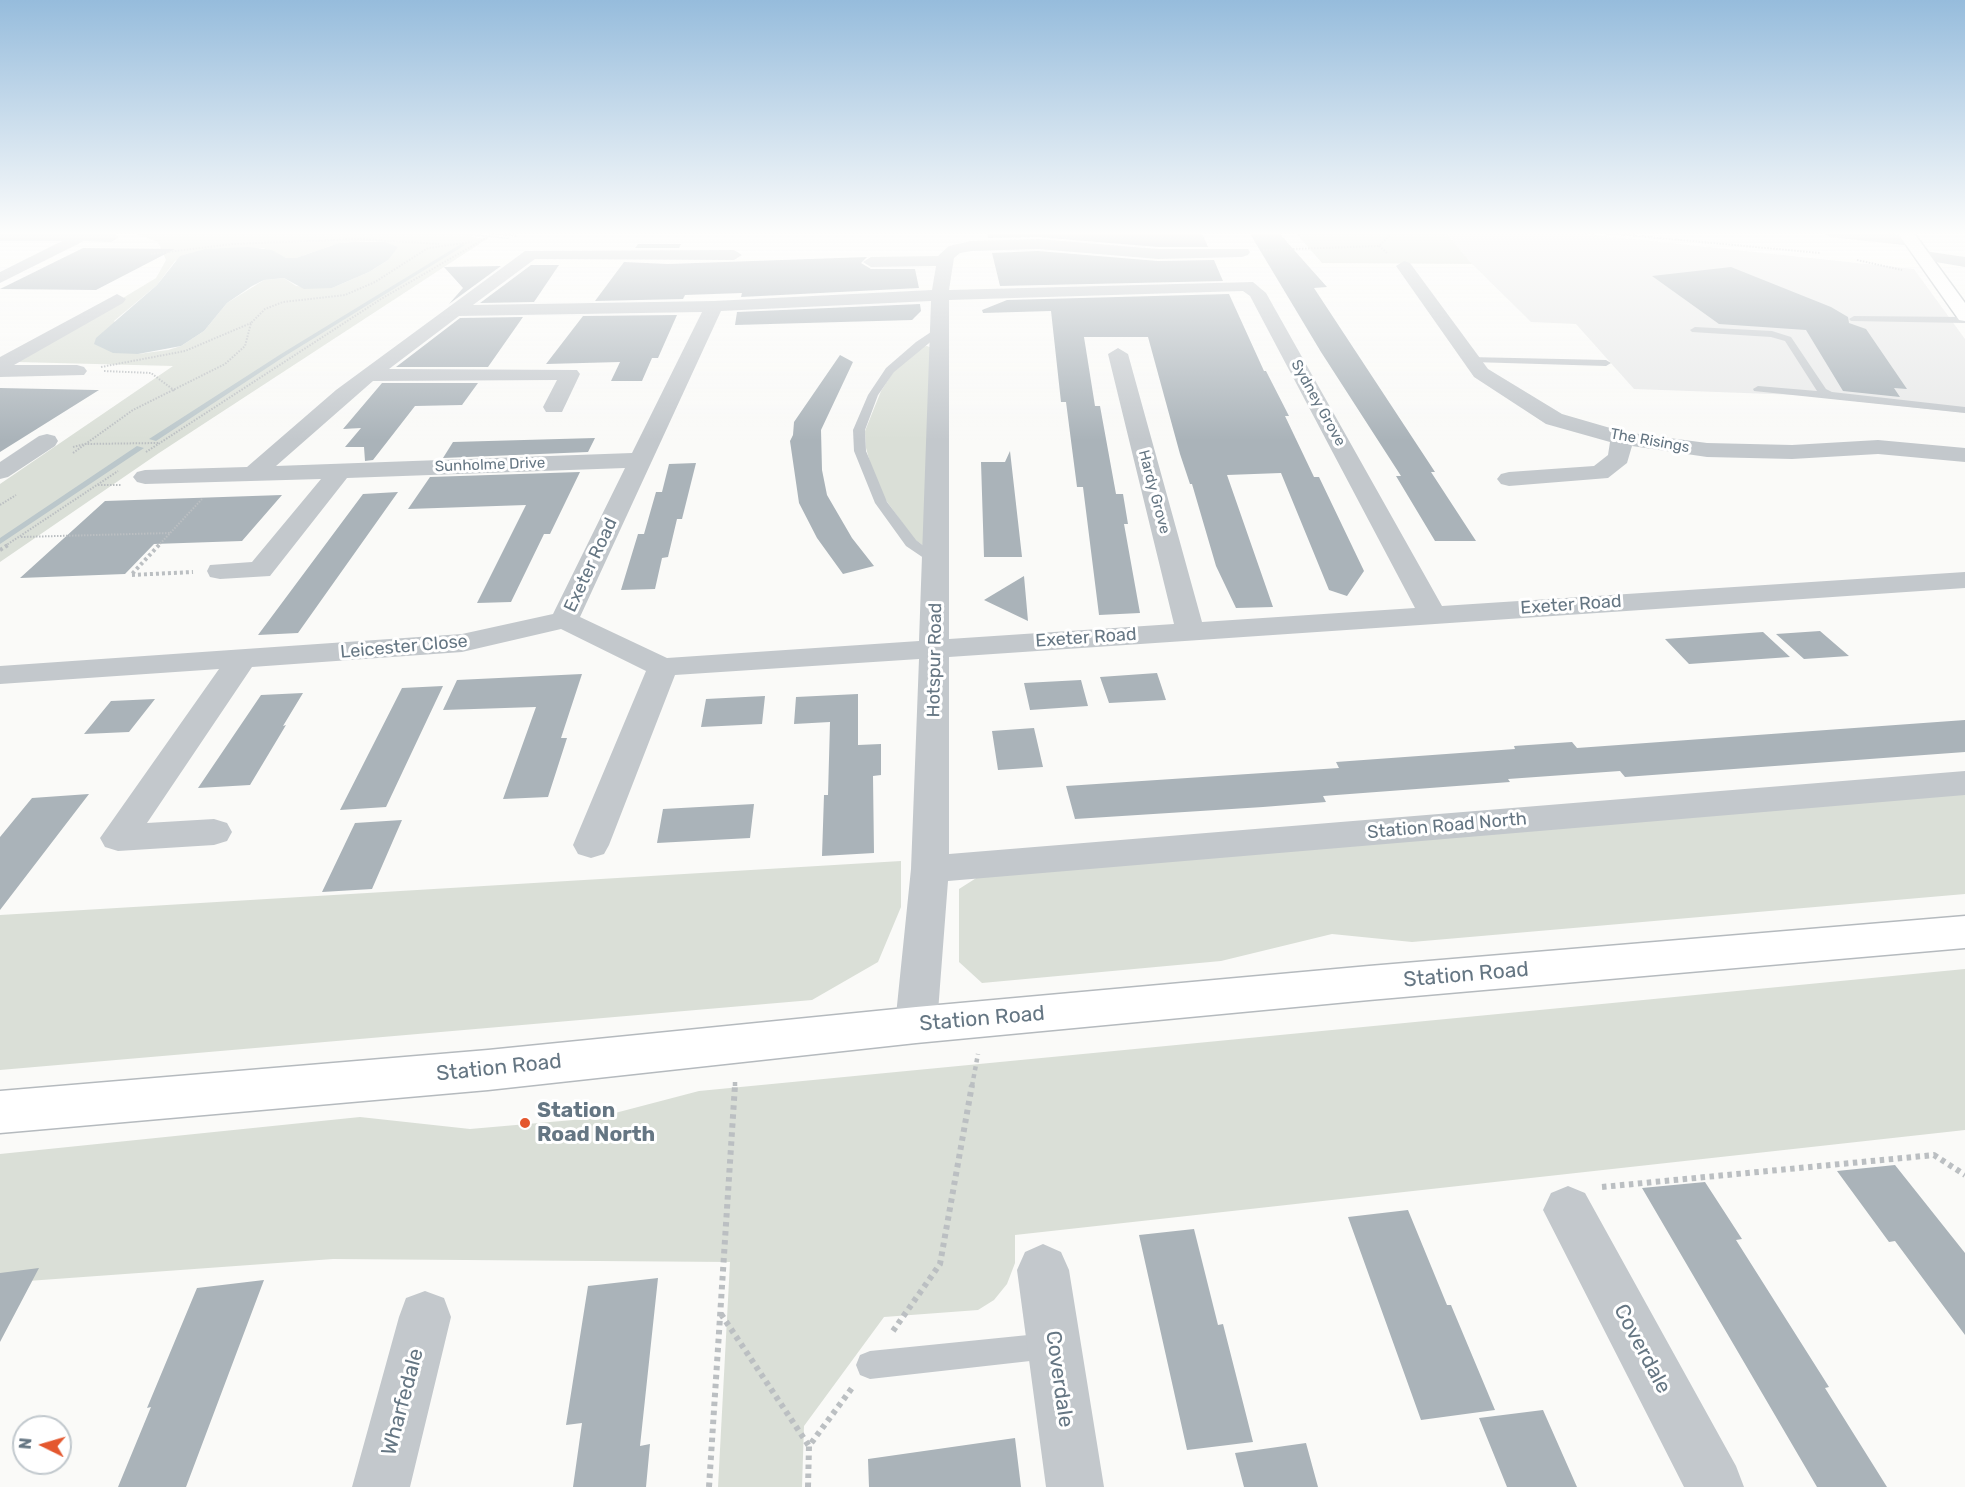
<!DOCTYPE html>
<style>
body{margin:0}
#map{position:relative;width:1965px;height:1487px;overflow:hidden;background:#fafaf8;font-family:Rubik,sans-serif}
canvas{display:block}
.north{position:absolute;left:12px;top:1415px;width:60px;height:60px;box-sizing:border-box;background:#fff;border:2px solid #c1c8cd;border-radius:50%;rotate:275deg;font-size:16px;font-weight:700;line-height:24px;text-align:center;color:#657683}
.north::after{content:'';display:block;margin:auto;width:21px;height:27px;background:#e4572e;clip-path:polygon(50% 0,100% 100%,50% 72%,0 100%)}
</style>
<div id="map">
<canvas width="1965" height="1487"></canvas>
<div class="north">N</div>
</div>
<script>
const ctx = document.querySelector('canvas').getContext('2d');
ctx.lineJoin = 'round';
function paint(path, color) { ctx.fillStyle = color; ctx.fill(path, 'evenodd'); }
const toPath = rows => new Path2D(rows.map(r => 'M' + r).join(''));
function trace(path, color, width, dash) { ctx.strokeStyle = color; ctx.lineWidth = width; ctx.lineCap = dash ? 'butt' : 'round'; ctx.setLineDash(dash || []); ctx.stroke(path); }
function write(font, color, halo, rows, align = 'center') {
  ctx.font = font + ' Rubik,sans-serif'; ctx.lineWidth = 6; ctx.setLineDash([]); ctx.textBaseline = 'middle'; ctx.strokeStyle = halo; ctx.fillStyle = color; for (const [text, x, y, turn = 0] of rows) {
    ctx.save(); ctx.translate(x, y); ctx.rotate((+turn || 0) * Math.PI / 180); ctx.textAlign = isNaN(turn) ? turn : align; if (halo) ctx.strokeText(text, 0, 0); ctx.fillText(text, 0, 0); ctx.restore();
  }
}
paint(toPath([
 [1445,232,1566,232,1914,269,1965,339,1965,413,1799,395,1634,389,1576,324,1531,322,1472,264]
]), '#e8e9e9');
paint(toPath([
 [76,232,484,232,474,234,472,237,487,239,159,453,0,562,0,484,173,366,17,362,156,278,166,260,158,242,134,233],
 [371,241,385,242,388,260,369,272,332,288,296,286,284,278,264,280,227,303,204,331,181,346,168,350,138,354,114,321,157,285,175,261,205,249,263,248,286,258,296,258,339,243],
 [1295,232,1445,232,1472,264,1322,263],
 [927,346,934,349,924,546,914,539,885,499,872,470,866,448,865,431,881,391,894,371,919,347],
 [1965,794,1965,894,1412,942,1332,934,1221,961,982,983,959,962,959,889,981,875],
 [901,861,901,907,878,962,812,1000,0,1070,0,915],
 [1965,969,1965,1130,1015,1235,1015,1263,1007,1284,994,1300,978,1310,884,1317,804,1426,802,1487,718,1487,730,1262,333,1259,0,1283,0,1154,360,1117,470,1129,596,1118,699,1091]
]), '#dadfd7');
paint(toPath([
 [354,242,385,242,398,247,388,260,369,272,332,288,304,289,284,278,264,280,252,286,227,303,204,331,181,346,138,354,113,353,94,344,96,338,157,285,180,256,205,249,248,247,272,250,286,258,296,258,339,243]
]), '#bbc7cb');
paint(toPath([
 [435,232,454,232,510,238,508,239,435,232],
 [461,244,465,245,285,356,156,441,149,439,281,354,461,244],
 [137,446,144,448,0,544,0,538,137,446]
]), '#bbc7cb');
paint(toPath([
 [987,232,1202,233,1208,247,1158,247,1038,237,988,238],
 [1249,232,1278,232,1327,287,1314,288,1435,472,1431,472,1476,541,1435,541,1396,476,1401,476,1321,352],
 [638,244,681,244,679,248,635,248],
 [83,248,175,249,96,290,0,289],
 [1038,251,1158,261,1214,260,1223,281,1000,286,992,253],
 [867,257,861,263,871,269,915,269,919,288,741,297,742,293,685,295,683,299,595,301,624,262,668,264],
 [531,265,559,265,534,302,480,303],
 [501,266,449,304,463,288,444,267],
 [1731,267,1831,307,1848,317,1849,323,1866,329,1907,389,1894,388,1900,397,1843,391,1806,330,1719,324,1652,276],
 [1229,294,1264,371,1266,371,1289,416,1285,416,1314,477,1319,477,1364,571,1347,596,1329,590,1281,473,1227,475,1273,607,1236,608,1216,566,1192,484,1190,484,1180,454,1148,337,1084,337,1095,406,1100,406,1116,494,1123,494,1128,524,1124,524,1140,613,1099,615,1083,487,1077,487,1066,402,1061,402,1051,311,983,313,982,310,1007,300],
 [920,304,921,311,912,320,735,325,737,312],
 [677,315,658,358,652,358,642,381,611,381,620,362,546,364,583,316],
 [523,317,488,367,396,367,460,318],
 [840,355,853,362,821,430,822,470,827,495,852,538,874,566,843,574,817,538,799,503,790,441,793,435,794,422],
 [382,383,478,383,462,405,415,406,373,460,365,461,364,447,345,447,361,428,343,429],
 [0,388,96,390,99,390,0,452],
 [595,438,588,452,443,458,453,442],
 [1010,451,1022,557,984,557,981,462,1005,462],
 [696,463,682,519,677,519,668,557,662,558,655,589,621,590,638,534,644,534,656,492,662,492,669,464],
 [580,472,550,534,544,534,511,602,477,603,526,505,408,509,430,477],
 [398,492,298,633,258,635,363,494],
 [282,495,242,541,154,544,125,574,20,578,105,501],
 [1024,576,1028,621,984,600],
 [1820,631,1849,656,1804,659,1776,634],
 [1763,632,1790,657,1689,664,1665,639],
 [1157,673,1166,700,1109,703,1100,677],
 [582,674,561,738,567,738,548,797,503,799,536,707,443,710,457,680],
 [1081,680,1088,706,1030,710,1024,683],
 [443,686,386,807,340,810,402,688],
 [303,693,283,726,286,725,250,785,198,788,261,695],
 [858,694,858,745,881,744,881,775,873,776,874,853,822,856,824,795,828,795,830,722,794,724,796,697],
 [765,696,762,724,701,727,706,699],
 [155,699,129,732,84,734,111,701],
 [1965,720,1965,752,1625,777,1620,771,1508,779,1510,782,1323,796,1326,802,1263,807,1075,819,1066,786,1339,768,1336,762,1515,749,1514,746,1572,742,1577,748],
 [1034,728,1043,767,998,770,992,731],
 [89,794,0,910,0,837,32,798],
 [754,804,750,838,657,843,663,809],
 [402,820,372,889,322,892,355,823],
 [1895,1165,1965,1253,1965,1335,1895,1241,1889,1242,1837,1171],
 [1705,1182,1742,1239,1736,1240,1829,1387,1825,1388,1887,1487,1817,1487,1642,1188],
 [1408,1210,1447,1305,1451,1305,1495,1410,1421,1420,1348,1217],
 [1194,1229,1218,1325,1223,1324,1253,1442,1187,1450,1139,1235],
 [39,1268,0,1342,0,1273],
 [658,1278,640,1446,650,1444,646,1487,573,1487,582,1423,566,1425,588,1286],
 [264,1280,186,1487,118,1487,151,1407,147,1408,197,1288],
 [1543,1410,1577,1487,1507,1487,1479,1418],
 [1015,1438,1021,1487,869,1487,868,1459],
 [1306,1443,1318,1487,1244,1487,1235,1453]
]), '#aab3b9');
const secondary = toPath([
 [1897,232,1913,232,1965,303,1965,321,1959,320,1897,232]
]);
const primary = toPath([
 [1965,916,1965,948,1369,1000,916,1043,488,1090,0,1133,0,1091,488,1050,916,1007,1369,966,1965,916]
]);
trace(secondary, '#b3babf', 3);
trace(primary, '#b5babe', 3);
trace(toPath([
 [479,232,517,236],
 [1594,232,1820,253],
 [1263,250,1379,246],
 [1387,253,1379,246,1393,232],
 [151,254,233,244,360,239,439,244],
 [1857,260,1902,270],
 [101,367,185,351,251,323],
 [104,371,151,373,175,391],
 [73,447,85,444,158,443],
 [146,452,381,299,496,232],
 [73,453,133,410,225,364,245,346,251,323,265,309,283,302,345,295,375,282,428,248,472,242],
 [98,485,121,485],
 [0,505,16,495],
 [21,537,170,533],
 [5,546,118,471],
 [158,546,202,499]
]), '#bbbfc2', 2, [1.5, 1.5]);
trace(toPath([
 [159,545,131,575,193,572],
 [0,550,8,545]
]), '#bbbfc2', 4, [3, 3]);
trace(toPath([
 [735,1086,735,1081],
 [972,1086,978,1054]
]), '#bbbfc2', 4.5, [4, 4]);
trace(toPath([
 [1602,1187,1934,1155,1965,1175],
 [721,1314,809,1446],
 [893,1331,940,1264,972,1085],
 [709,1487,735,1085],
 [808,1487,809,1446,852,1388]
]), '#bbbfc2', 6, [4.5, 4.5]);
paint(toPath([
 [1854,316,1965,317,1965,323,1851,321,1849,319,1854,316],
 [1695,327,1772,331,1791,337,1826,389,1832,392,1965,407,1965,413,1754,391,1753,389,1758,386,1817,391,1785,341,1771,337,1692,332,1690,330,1695,327],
 [937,328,945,330,894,372,878,395,865,430,866,451,887,502,916,540,942,560,944,563,937,567,906,546,875,503,854,451,853,430,868,395,886,368,916,342,937,328],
 [1469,357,1606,360,1611,363,1606,366,1472,362,1469,361,1469,357],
 [1048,1333,1058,1336,1061,1346,1058,1356,1048,1359,870,1379,860,1375,856,1365,860,1355,870,1351,1048,1333]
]), '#c3c8cc');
paint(toPath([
 [0,232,111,232,119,237,111,242,84,241,0,283,0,272,62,241,0,241,0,232],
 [1822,232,1872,232,1913,236,1921,241,1913,246,1830,237,1822,232],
 [1038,239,1158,249,1248,249,1250,252,1248,255,1242,257,1158,259,1038,249,971,251,960,253,954,258,949,290,1253,282,1266,293,1442,606,1965,572,1965,588,949,657,949,854,1965,771,1965,795,948,881,937,1025,931,1038,916,1043,901,1038,895,1025,911,869,919,659,675,675,609,845,604,854,591,858,578,854,573,845,646,671,561,629,462,652,252,667,147,823,214,819,227,823,232,832,227,841,214,845,118,851,105,847,100,838,219,669,0,684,0,666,462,634,553,614,625,468,347,478,270,576,220,579,210,577,207,571,210,565,252,562,321,479,145,484,137,482,133,477,137,472,145,470,247,467,336,390,525,251,734,250,742,255,734,260,535,259,473,305,714,301,932,290,936,266,871,267,863,262,871,257,938,256,949,246,971,241,1038,239],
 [1243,291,1250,296,1415,608,1202,622,1128,354,1118,348,1108,354,1174,624,949,639,949,300,1243,291],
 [931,301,919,641,667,658,580,617,721,311,931,301],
 [702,312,632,453,276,466,373,381,557,380,543,407,546,412,562,412,580,374,577,370,389,369,459,316,702,312],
 [1924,251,1965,257,1965,267,1918,259,1916,256,1924,251],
 [1404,261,1410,263,1488,369,1562,414,1624,432,1707,443,1792,445,1878,440,1965,448,1965,462,1878,454,1792,459,1707,457,1632,446,1627,463,1608,478,1509,486,1501,484,1497,479,1501,474,1509,472,1594,466,1608,455,1610,442,1546,424,1474,377,1396,266,1404,261],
 [117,294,126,299,123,303,14,365,77,365,84,367,87,371,84,375,0,377,0,357,117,294],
 [47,434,55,436,58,441,55,446,8,477,0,479,0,462,39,436,47,434],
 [1568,1186,1585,1193,1736,1466,1744,1487,1684,1487,1543,1210,1551,1193,1568,1186],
 [1043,1244,1061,1252,1069,1270,1104,1487,1046,1487,1017,1270,1025,1252,1043,1244],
 [425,1291,444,1298,451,1317,410,1487,352,1487,399,1317,406,1298,425,1291]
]), '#c3c8cc');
paint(secondary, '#fff');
paint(primary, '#fff');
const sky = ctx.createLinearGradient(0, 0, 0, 440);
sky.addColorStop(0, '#96bcdc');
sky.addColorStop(0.53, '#fdfdfc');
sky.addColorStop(1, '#fdfdfc00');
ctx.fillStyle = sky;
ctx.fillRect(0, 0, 1965, 440);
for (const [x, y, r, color] of [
 [525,1123,6,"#e4572e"]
]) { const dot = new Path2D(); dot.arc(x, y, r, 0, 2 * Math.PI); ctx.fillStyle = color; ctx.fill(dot); trace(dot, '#fff', 2); }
write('15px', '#657683', '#fff', [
 ["Sydney Grove",1318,403,61],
 ["The Risings",1650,441,10],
 ["Sunholme Drive",490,465,-2],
 ["Hardy Grove",1154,492,75]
]);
write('18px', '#657683', '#fff', [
 ["Exeter Road",591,565,-65],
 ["Exeter Road",1571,605,-4],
 ["Exeter Road",1086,638,-4],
 ["Leicester Close",404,647,-5],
 ["Hotspur Road",935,660,-89],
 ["Station Road North",1447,826,-5]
]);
write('21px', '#657683', '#fff', [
 ["Station Road",1466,975,-5],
 ["Station Road",982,1019,-5],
 ["Station Road",499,1068,-6],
 ["Coverdale",1642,1349,62],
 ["Coverdale",1059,1379,82],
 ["Wharfedale",403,1402,-75]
]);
write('bold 21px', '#657683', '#fff', [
 ["Station",537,1111],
 ["Road North",537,1135]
], 'left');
</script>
